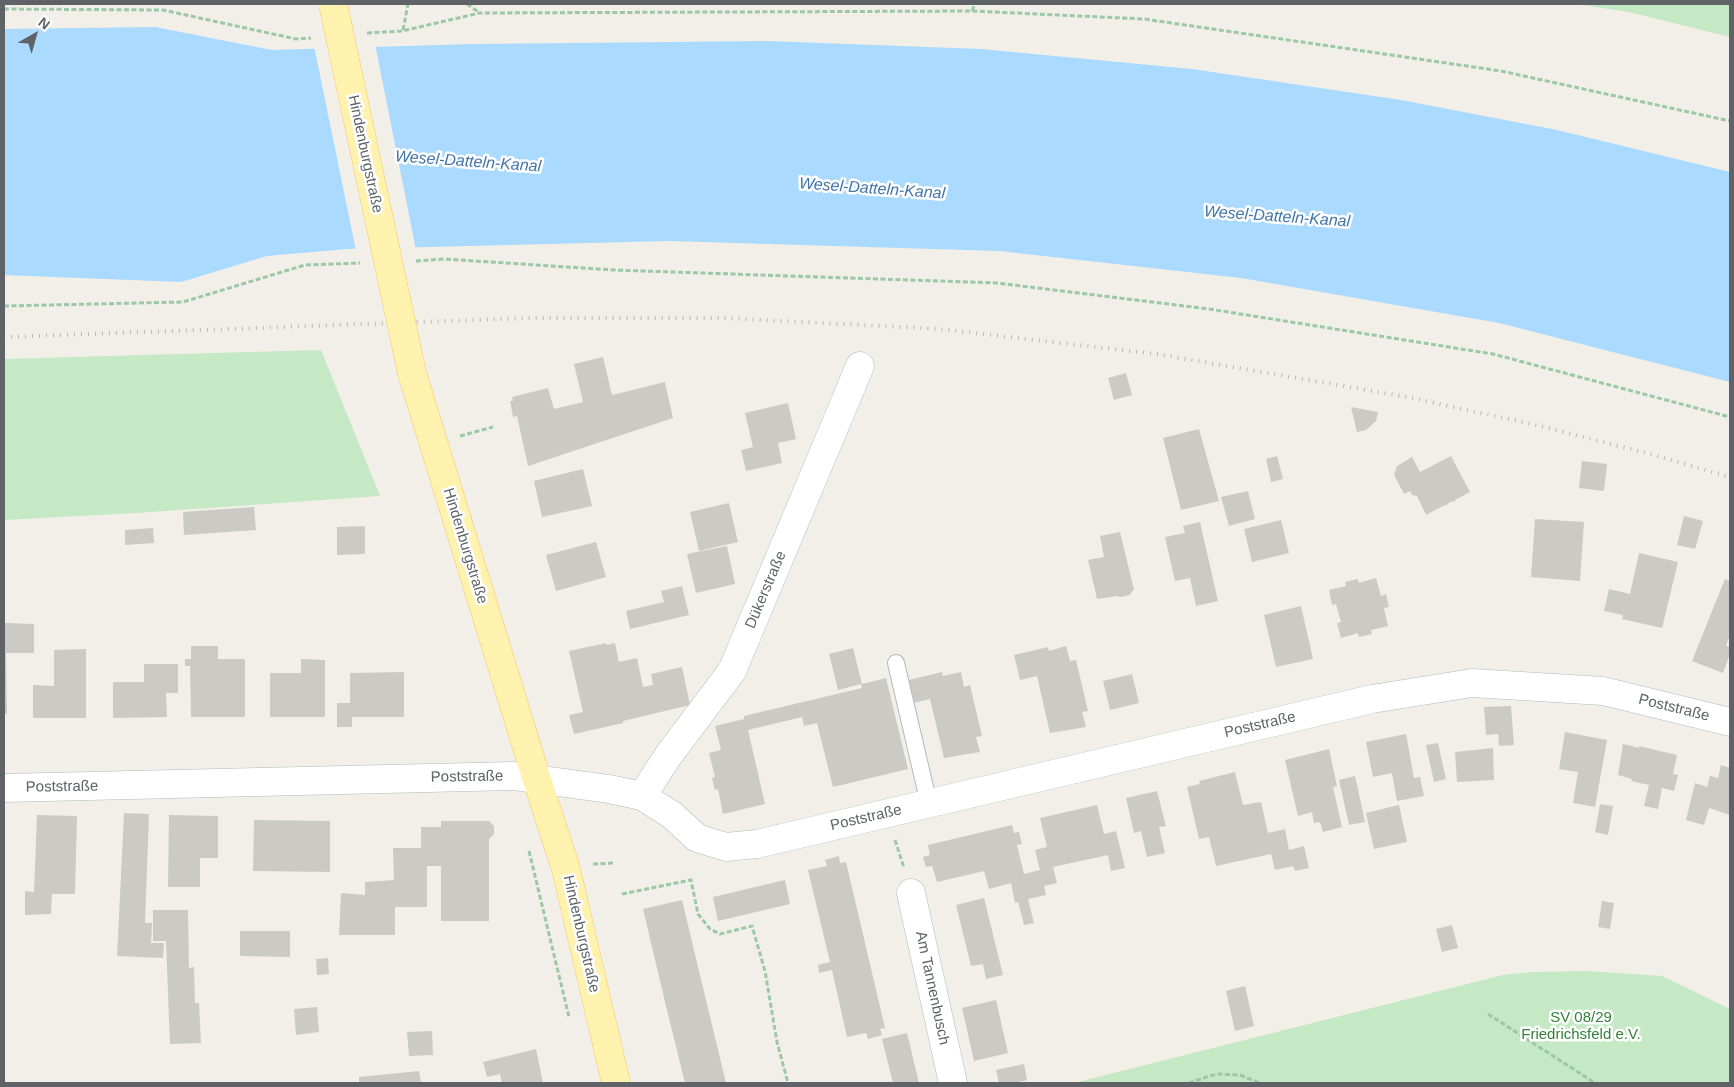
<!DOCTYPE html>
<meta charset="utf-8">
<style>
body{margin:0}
#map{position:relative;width:1734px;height:1087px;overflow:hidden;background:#f1efe8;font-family:Helvetica,sans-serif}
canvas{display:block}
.frame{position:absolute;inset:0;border:5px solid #5f6368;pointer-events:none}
.north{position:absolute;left:10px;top:10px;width:50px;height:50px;-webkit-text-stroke:4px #fff;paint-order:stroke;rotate:38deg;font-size:14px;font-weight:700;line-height:20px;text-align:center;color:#5f6368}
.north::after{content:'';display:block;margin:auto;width:18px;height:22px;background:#5f6368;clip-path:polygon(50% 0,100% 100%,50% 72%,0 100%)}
</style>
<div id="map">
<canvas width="1734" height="1087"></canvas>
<div class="frame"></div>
<div class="north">N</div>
</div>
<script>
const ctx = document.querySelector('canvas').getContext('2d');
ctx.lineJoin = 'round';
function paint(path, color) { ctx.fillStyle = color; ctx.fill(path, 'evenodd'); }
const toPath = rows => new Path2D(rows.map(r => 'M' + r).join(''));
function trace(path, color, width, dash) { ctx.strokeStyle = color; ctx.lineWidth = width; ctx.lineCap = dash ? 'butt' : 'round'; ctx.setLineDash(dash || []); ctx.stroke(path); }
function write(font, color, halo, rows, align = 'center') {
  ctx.font = font + ' Helvetica,sans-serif'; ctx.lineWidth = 5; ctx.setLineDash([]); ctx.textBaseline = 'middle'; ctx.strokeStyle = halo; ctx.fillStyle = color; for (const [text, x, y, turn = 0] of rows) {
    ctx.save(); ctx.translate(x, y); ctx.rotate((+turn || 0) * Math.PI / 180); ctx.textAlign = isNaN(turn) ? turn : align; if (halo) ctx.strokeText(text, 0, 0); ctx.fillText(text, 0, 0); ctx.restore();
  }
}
paint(toPath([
 [1576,4,1730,4,1730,37,1629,12],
 [321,350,380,496,136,513,4,520,4,359],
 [1587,971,1662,976,1730,1009,1730,1083,1074,1083,1503,975,1531,972]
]), '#c5e8c5');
paint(toPath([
 [155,27,272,50,473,44,767,41,981,49,1192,69,1401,100,1557,130,1730,172,1730,382,1499,323,1241,278,999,251,670,241,348,249,267,256,181,282,4,275,4,29]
]), '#aadaff');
paint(toPath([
 [375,44,416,250,356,251,314,46]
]), '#f1efe8');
paint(toPath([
 [603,357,612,395,665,382,673,418,528,466,517,416,513,417,510,401,513,401,512,397,548,388,554,409,583,402,574,364],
 [1126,373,1132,395,1114,400,1108,378],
 [788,403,796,439,778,443,782,463,746,471,741,450,753,447,745,413],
 [1351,407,1378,412,1376,421,1366,430,1357,432],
 [1199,429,1219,501,1181,510,1163,438],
 [1277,456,1283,479,1271,482,1266,459],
 [1451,456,1470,492,1455,500,1455,502,1453,501,1447,504,1447,506,1445,505,1426,515,1417,496,1412,495,1410,491,1404,494,1394,475,1397,466,1412,457,1420,472],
 [1582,461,1607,464,1604,491,1579,488],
 [583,469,592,506,542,517,534,481],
 [1248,491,1255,519,1229,526,1221,497],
 [729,503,738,542,699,551,690,512],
 [254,507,256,530,184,535,183,512],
 [1684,516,1703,521,1695,549,1677,545],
 [1535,519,1584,522,1580,581,1531,577],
 [1281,520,1289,553,1252,562,1244,529],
 [1200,522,1218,601,1196,606,1190,578,1175,581,1165,537,1185,533,1183,526],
 [365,526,365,554,337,555,337,527],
 [153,528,154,543,125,545,125,530],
 [1120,532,1134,590,1132,591,1130,595,1121,597,1117,596,1097,599,1088,560,1104,557,1100,536],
 [596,542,606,577,556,591,546,555],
 [727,546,735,584,696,593,687,554],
 [1639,553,1678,562,1662,628,1622,619,1623,615,1604,611,1609,589,1630,594],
 [1376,578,1381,596,1386,594,1389,607,1384,608,1388,626,1371,630,1372,634,1359,637,1358,633,1341,638,1337,623,1341,622,1336,604,1332,605,1329,590,1346,586,1345,582,1358,579,1359,583],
 [1725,579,1730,581,1730,635,1726,646,1730,647,1730,654,1723,673,1692,661],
 [682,586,689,615,630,629,626,611,664,602,661,591],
 [1301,606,1313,659,1276,667,1264,615],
 [5,623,34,624,34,653,6,653,7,714,4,714],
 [606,643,606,645,615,643,619,662,637,658,643,687,653,685,651,674,682,667,690,705,623,721,623,723,574,734,569,715,583,712,569,651],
 [191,646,218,646,218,659,245,659,245,717,191,717,190,666,185,666,185,659,191,659],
 [1066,646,1070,661,1076,660,1088,711,1082,712,1086,727,1050,733,1037,676,1020,680,1014,655,1048,647,1049,651],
 [853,648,862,684,886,678,908,769,833,787,817,723,804,726,802,717,748,730,765,804,723,814,718,789,715,790,712,778,715,777,709,753,721,750,715,726,744,719,744,716,862,688,861,684,838,690,829,654],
 [86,649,86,718,33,718,33,685,54,686,54,650],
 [301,659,325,660,325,717,270,717,270,673,301,673],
 [144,664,178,664,178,693,166,693,167,717,113,718,113,682,144,682],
 [404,672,404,717,352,717,352,727,337,727,337,703,350,703,350,673],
 [942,672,943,676,961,672,964,687,970,685,982,736,976,737,980,752,944,758,930,699,914,703,909,680],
 [1132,674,1139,703,1110,710,1103,681],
 [1511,706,1514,745,1499,746,1498,734,1486,735,1484,707],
 [1565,732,1607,740,1595,807,1573,803,1578,772,1559,769],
 [1406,734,1414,778,1420,777,1424,796,1397,801,1392,773,1373,777,1366,742],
 [1438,743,1446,779,1434,782,1426,745],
 [1623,744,1639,748,1639,746,1677,755,1673,774,1678,775,1674,791,1662,788,1658,809,1644,806,1649,785,1631,781,1632,779,1618,775],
 [1493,748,1494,780,1457,782,1455,752],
 [1329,749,1337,786,1333,787,1342,827,1323,832,1320,822,1314,823,1312,812,1298,816,1285,760],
 [1721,765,1730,768,1730,815,1709,808,1704,825,1686,820,1695,783,1707,787,1710,776,1718,778],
 [1235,772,1243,805,1261,802,1268,833,1285,829,1289,850,1304,846,1309,868,1295,871,1293,866,1275,870,1271,854,1216,866,1209,837,1199,839,1187,787,1200,784,1199,781],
 [1355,776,1365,822,1349,825,1339,780],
 [1157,791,1166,826,1159,827,1165,853,1147,857,1141,831,1134,833,1126,798],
 [1600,804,1613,806,1608,835,1595,832],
 [1097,805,1104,834,1116,831,1125,868,1111,871,1108,855,1053,867,1057,883,1044,886,1046,895,1028,899,1034,923,1024,925,1018,902,1015,903,1011,883,989,889,984,871,937,882,932,866,926,867,923,857,930,855,928,845,1012,825,1014,833,1019,832,1022,844,1017,845,1024,874,1040,870,1035,850,1047,847,1040,818],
 [1399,805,1407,842,1374,849,1366,813],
 [124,813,149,814,145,923,152,923,151,943,164,943,163,958,117,956],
 [37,815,77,816,75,894,52,894,51,914,25,915,25,891,34,892],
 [169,815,218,816,218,858,200,858,200,887,168,887],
 [254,820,330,821,330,872,253,871],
 [441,821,489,821,494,826,494,834,489,839,489,921,441,921,441,866,427,866,427,907,395,907,395,935,339,935,341,893,365,895,365,882,394,880,393,848,421,848,421,827,441,827],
 [839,856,840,863,846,862,885,1028,880,1029,882,1035,868,1039,866,1033,847,1037,832,970,819,973,818,965,830,962,808,870,827,866,825,860],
 [785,880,790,904,718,921,713,897],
 [984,898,1003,975,986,979,983,964,971,966,956,905],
 [682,900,705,996,726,1083,685,1083,666,1006,643,909],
 [1602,901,1614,903,1610,929,1598,927],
 [153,910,188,910,189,968,194,967,195,1003,199,1003,201,1043,170,1044,166,941,153,941],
 [1452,925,1458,948,1442,952,1436,929],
 [240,931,290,931,290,957,240,956],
 [328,958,329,974,317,975,316,959],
 [1245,986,1254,1026,1235,1031,1226,991],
 [996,1000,1008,1053,974,1061,962,1008],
 [317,1007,319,1032,296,1035,294,1009],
 [432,1031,433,1055,409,1056,407,1032],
 [907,1033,919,1083,893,1083,882,1039],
 [536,1049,543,1083,502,1083,500,1074,487,1077,483,1062],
 [1024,1064,1027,1080,1015,1083,999,1083,996,1070],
 [419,1071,421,1083,359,1083,359,1077]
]), '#cccac5');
const service = toPath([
 [896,663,929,804]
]);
const minor = toPath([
 [4,788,513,776,609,789,642,796,672,815,697,838,726,847,757,844,1372,699,1472,683,1603,691,1730,722],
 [642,796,668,756,732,671,860,366],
 [911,893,953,1083]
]);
const primary = toPath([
 [412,373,537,780,566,869,616,1083]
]);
trace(service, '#b5b8bc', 18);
trace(minor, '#b5b8bc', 29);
trace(primary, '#f2c960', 29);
trace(toPath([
 [467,4,480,13],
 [4,9,163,10,296,39,311,38],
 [972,11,975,4],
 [403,30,408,4],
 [367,33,402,31,480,13,972,11,1144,19,1501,71,1730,121],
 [416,261,444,259,614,270,997,283,1209,309,1493,354,1730,417],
 [4,306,183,302,305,265,360,263],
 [460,436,493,427],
 [895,840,904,868],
 [529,851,569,1017],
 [593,864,615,863],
 [622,894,691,880,698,914,710,929,720,934,752,926,765,971,777,1042,788,1083],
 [1488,1014,1595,1083],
 [1189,1083,1216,1074,1240,1075,1260,1083]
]), '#9cc7a9', 3, [5, 2.5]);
trace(service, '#fff', 16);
trace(minor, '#fff', 28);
trace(primary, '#fff2af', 28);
trace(toPath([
 [4,337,531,318,724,318,940,329,1157,354,1407,397,1532,424,1654,455,1730,477]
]), '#b6b7b8', 4, [1, 6]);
const primaryBridge = toPath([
 [333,4,412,373]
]);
trace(primaryBridge, '#f2c960', 29, []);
trace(primaryBridge, '#fff2af', 28);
write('15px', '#5f6368', '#fff', [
 ["Hindenburgstraße",365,154,78],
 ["Hindenburgstraße",465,546,73],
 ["Dükerstraße",766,590,-67],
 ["Poststraße",1674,708,14],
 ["Poststraße",1260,725,-13],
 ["Poststraße",467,777,-1],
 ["Poststraße",62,787,-1],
 ["Poststraße",866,818,-13],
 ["Hindenburgstraße",581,934,77],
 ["Am Tannenbusch",932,988,78]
]);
write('15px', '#348238', '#fff', [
 ["SV 08/29",1581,1018],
 ["Friedrichsfeld e.V.",1581,1035]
]);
write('italic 16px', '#4174aa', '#fff', [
 ["Wesel-Datteln-Kanal",468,162,4],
 ["Wesel-Datteln-Kanal",872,189,4],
 ["Wesel-Datteln-Kanal",1277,217,4]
]);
</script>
